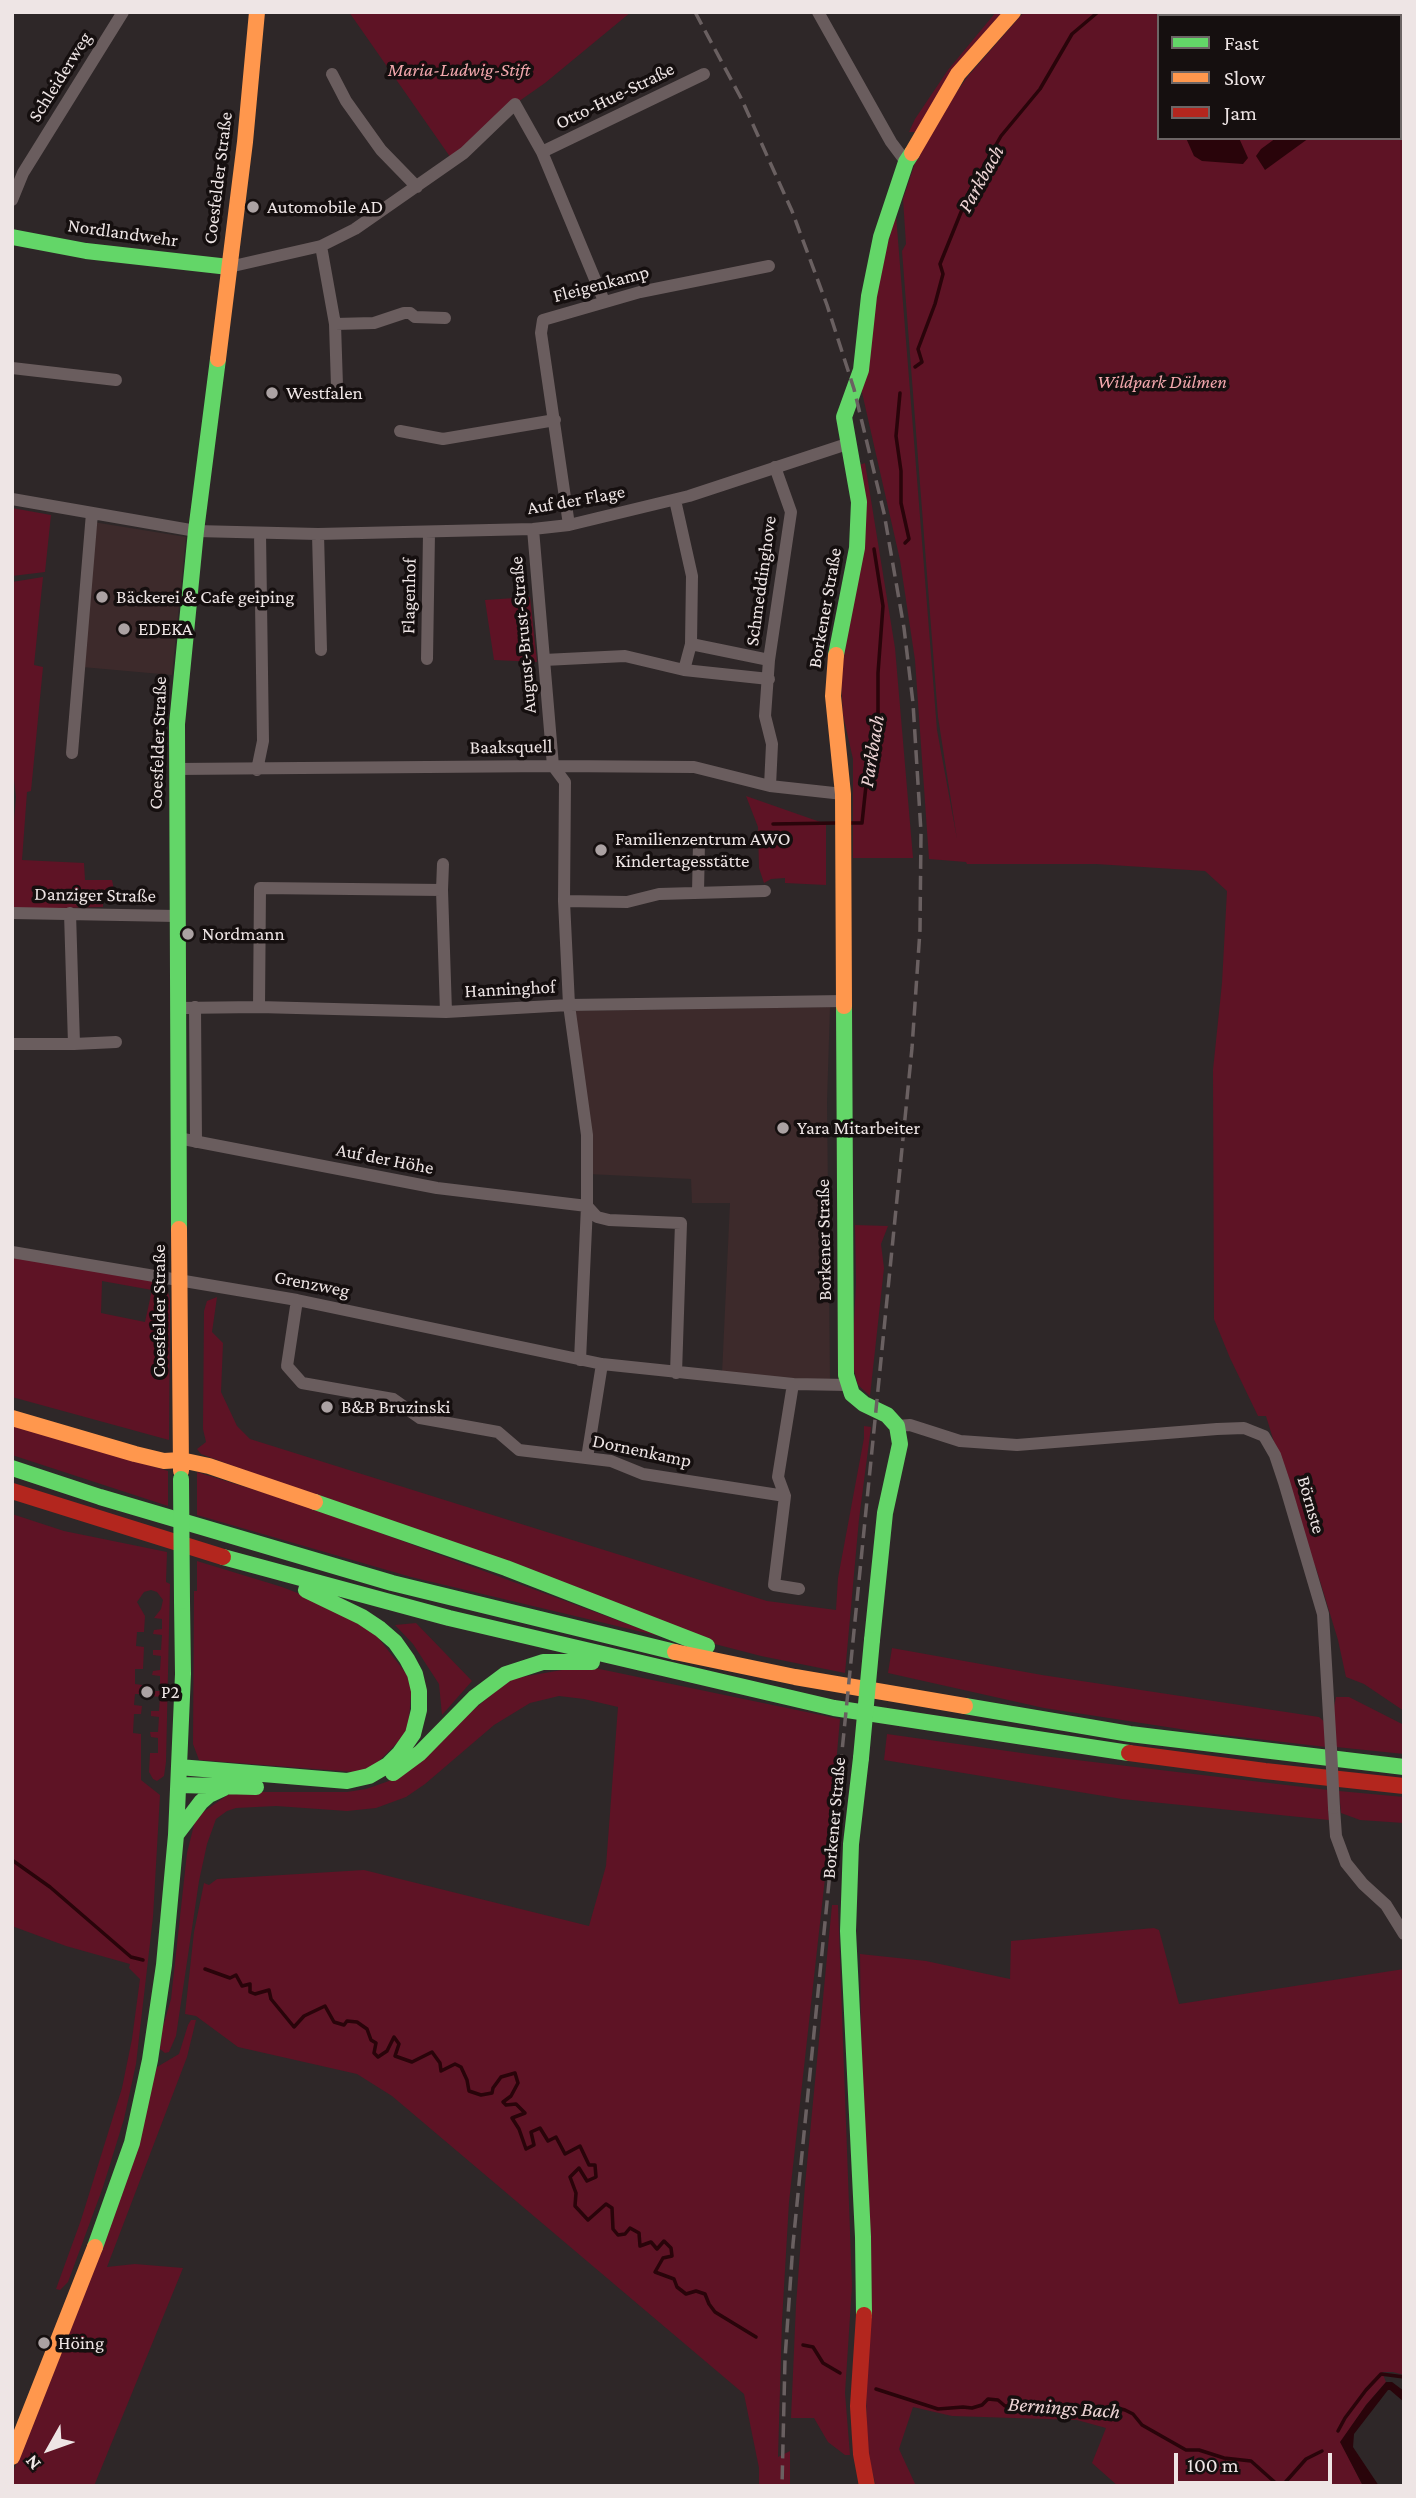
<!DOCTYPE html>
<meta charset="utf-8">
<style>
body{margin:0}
#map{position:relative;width:1416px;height:2498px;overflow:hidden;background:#2e2728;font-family:"Crimson Pro",serif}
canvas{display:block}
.frame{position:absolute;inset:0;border:14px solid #eee5e5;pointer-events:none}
.legend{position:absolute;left:1157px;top:14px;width:245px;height:126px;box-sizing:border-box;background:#150f0f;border:2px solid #6c6565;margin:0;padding:9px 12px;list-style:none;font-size:21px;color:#eee5e5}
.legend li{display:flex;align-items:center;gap:14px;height:35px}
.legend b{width:35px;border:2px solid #6c6565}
.north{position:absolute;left:14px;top:2414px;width:70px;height:70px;-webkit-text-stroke:5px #150f0f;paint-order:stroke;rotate:230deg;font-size:19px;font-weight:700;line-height:28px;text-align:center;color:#eee5e5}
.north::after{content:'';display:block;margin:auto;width:24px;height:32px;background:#eee5e5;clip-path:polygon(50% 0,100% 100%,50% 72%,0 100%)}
.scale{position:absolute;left:1174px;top:2453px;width:158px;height:32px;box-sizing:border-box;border:4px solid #eee5e5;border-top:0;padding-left:9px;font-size:21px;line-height:24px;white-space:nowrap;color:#eee5e5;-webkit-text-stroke:5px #150f0f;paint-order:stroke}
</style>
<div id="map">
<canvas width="1416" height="2498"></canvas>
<div class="frame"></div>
<ul class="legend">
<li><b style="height:9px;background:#63d668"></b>Fast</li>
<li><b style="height:9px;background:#ff974d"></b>Slow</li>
<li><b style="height:9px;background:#b3261e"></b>Jam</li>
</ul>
<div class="north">N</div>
<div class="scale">100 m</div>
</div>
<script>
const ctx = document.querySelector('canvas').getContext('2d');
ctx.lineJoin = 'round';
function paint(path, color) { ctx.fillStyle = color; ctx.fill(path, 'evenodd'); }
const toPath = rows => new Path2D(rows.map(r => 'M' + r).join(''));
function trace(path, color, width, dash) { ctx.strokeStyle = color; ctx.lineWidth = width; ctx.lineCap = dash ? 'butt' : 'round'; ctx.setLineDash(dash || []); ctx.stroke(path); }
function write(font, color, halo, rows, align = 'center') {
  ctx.font = font + ' "Crimson Pro",serif'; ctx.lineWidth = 7; ctx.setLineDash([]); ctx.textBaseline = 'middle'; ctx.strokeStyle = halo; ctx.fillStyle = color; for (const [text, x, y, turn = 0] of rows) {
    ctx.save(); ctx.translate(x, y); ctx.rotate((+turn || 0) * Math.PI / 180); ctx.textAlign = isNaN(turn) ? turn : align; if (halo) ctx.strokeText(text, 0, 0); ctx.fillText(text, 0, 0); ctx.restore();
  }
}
paint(toPath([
 [93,522,186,537,172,675,82,667],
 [830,1007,827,1102,830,1379,826,1382,722,1374,730,1203,692,1203,691,1179,588,1174,572,1011]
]), '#3d2a2b');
paint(toPath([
 [349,12,631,12,545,83,515,104,453,161],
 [996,12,1006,12,916,132,909,132,915,119,948,70],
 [1024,12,1404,12,1404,1711,1364,1684,1346,1677,1338,1640,1316,1568,1309,1556,1266,1416,1258,1416,1230,1358,1214,1319,1213,1070,1222,983,1227,891,1205,871,1096,864,967,864,966,862,929,859,915,660,900,560,861,388,874,290,896,215,937,730,957,839,938,717,902,251,906,244,903,199,916,160,951,100,968,76],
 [1159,16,1400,16,1400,138,1159,138],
 [865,463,895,648,913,858,853,858,853,759,843,715,841,680,859,465],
 [12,508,51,515,45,572,12,576],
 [43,577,34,665,43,667,31,791,27,792,22,860,84,863,85,880,112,880,114,890,103,890,103,907,12,909,12,844,16,797,12,762,12,582],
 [530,597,537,662,494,660,485,600],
 [746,796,826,824,826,885,785,883,785,878,771,879,764,883,759,868,758,827],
 [855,1225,888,1226,881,1244,884,1268,870,1396,858,1385,852,1363,856,1283],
 [12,1252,156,1276,155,1284,166,1286,170,1299,169,1440,12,1397],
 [102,1281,152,1290,145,1322,101,1313],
 [217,1297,212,1332,223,1343,221,1392,237,1426,250,1439,767,1601,836,1610,838,1578,864,1438,864,1426,871,1427,859,1519,845,1673,761,1656,707,1642,201,1454,197,1449,206,1442,203,1429,204,1311,207,1301],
 [12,1424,168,1471,168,1506,12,1455],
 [197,1472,310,1507,663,1637,411,1577,197,1515],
 [12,1514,64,1531,167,1552,166,1582,170,1584,166,1762,164,1776,157,1781,153,1779,149,1772,150,1753,158,1753,158,1738,151,1737,150,1732,158,1732,159,1717,151,1716,151,1711,159,1711,160,1697,152,1696,152,1691,160,1691,160,1676,152,1675,153,1671,160,1670,161,1656,153,1655,153,1650,161,1650,162,1635,153,1634,154,1630,162,1629,162,1619,154,1618,161,1609,163,1600,157,1592,151,1590,144,1592,137,1602,145,1616,144,1632,137,1632,136,1646,144,1647,143,1669,135,1669,135,1684,142,1685,142,1694,135,1694,134,1705,142,1706,141,1714,134,1714,133,1733,141,1734,141,1780,160,1795,153,1917,136,2064,124,2119,103,2187,68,2282,60,2290,56,2289,81,2220,122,2088,132,2039,140,1979,129,1968,130,1964,66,1946,12,1926],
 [197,1561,282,1587,326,1604,369,1626,412,1681,408,1732,367,1773,199,1760,193,1744,194,1591,197,1591],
 [416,1623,472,1681,442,1715,439,1684,413,1644,395,1625],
 [892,1648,1042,1675,1319,1717,1325,1722,1326,1747,1206,1733,1044,1708,888,1673],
 [585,1666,840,1719,830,1833,789,2202,782,2321,778,2457,790,2451,790,2486,759,2486,759,2468,744,2394,392,2096,357,2074,238,2047,196,2016,185,2014,194,1932,204,1883,209,1885,217,1879,364,1870,589,1926,606,1866,618,1707,584,1699,559,1696,530,1703,494,1725,425,1784,406,1797,376,1808,347,1811,276,1806,236,1808,227,1811,216,1819,207,1844,199,1881,176,2036,169,2052,165,2053,160,2049,162,2030,171,1999,187,1853,196,1817,232,1792,347,1792,366,1789,389,1781,510,1679],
 [1336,1697,1349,1697,1404,1725,1404,1754,1336,1747,1333,1711],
 [887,1734,1043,1756,1328,1790,1329,1820,1122,1799,884,1760],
 [1339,1791,1404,1797,1404,1823,1360,1820,1341,1813],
 [832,1905,838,1905,852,2286,845,2393,850,2455,845,2455,828,2442,814,2418,791,2418,796,2305,805,2185],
 [1154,1928,1159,1930,1179,2004,1404,1969,1404,2375,1393,2372,1382,2372,1386,2382,1366,2405,1341,2442,1363,2486,1118,2486,1092,2463,1106,2428,1077,2420,952,2416,913,2407,899,2449,916,2486,876,2486,867,2451,860,1954,926,1961,1010,1979,1011,1941],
 [191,2020,196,2020,187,2057,107,2267,135,2264,183,2268,94,2486,12,2486,12,2475,75,2316,157,2067,179,2054,188,2025]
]), '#5e1325');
paint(toPath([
 [1186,138,1239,138,1248,158,1243,164,1202,161,1194,156],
 [1276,138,1309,138,1265,170,1256,156,1261,149],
 [1386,2382,1392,2382,1404,2391,1404,2402,1390,2390,1388,2390,1354,2434,1353,2447,1379,2486,1363,2486,1340,2442,1366,2405]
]), '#29040a');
trace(toPath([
 [915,367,922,362,918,349,935,304,943,274,940,264,970,190,1001,136,1040,89,1072,34,1098,12],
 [900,393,896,436,901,471,901,503,909,539,905,543],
 [848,823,862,823,867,776,878,733,878,673,883,606,874,549],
 [773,824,837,823],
 [12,1860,50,1887,131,1957,143,1960],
 [205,1969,230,1978,236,1975,242,1986,250,1984,250,1992,255,1994,269,1990,271,1999,294,2027,304,2016,325,2006,334,2022,344,2025,347,2021,357,2022,367,2029,371,2040,376,2043,374,2053,378,2057,387,2051,394,2037,399,2044,395,2056,412,2062,432,2052,440,2063,441,2071,455,2064,461,2067,467,2080,469,2091,481,2095,492,2093,493,2088,501,2077,515,2073,518,2083,511,2096,503,2102,506,2105,516,2104,525,2113,512,2118,519,2129,526,2149,534,2145,531,2132,540,2128,548,2141,556,2137,565,2154,580,2146,589,2165,595,2165,596,2177,587,2181,579,2168,570,2177,576,2193,575,2206,588,2220,606,2204,612,2208,613,2229,618,2235,625,2234,630,2228,639,2233,640,2246,651,2242,657,2249,664,2241,671,2248,672,2256,663,2258,655,2272,674,2279,677,2287,686,2294,696,2291,705,2294,709,2304,715,2312,756,2337],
 [803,2345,813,2347,823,2363,840,2373],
 [876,2389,938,2409,963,2407,972,2408,982,2405,988,2399,998,2400,1005,2406,1044,2405,1099,2413,1114,2407,1125,2410,1133,2414,1142,2425,1186,2450,1199,2450,1224,2458,1251,2461,1279,2486],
 [1338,2431,1345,2418,1366,2390,1381,2374,1404,2377],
 [1282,2486,1306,2459,1322,2451]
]), '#29040a', 3.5);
trace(toPath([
 [818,12,891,142,906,162],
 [332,74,346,101,381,150,417,187],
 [542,152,704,74],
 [12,200,23,173,123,12],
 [321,246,335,324,337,386],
 [229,267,321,246,355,229,464,153,515,104,542,152,604,301],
 [335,324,374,323,404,313,410,313,415,317,445,318],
 [12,368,116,380],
 [400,431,443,439,555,420],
 [12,499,196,531,318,534,533,529,569,525,689,496,847,444],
 [675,500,692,576,691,644,684,670],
 [569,525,541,333,543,320,640,292,769,266],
 [533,529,553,766,565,782,564,901,569,1005,587,1135,587,1206,580,1360],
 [318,534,321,650],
 [691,644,769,660],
 [427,659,429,533],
 [544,660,625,656,684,670,769,679],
 [72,753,92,513],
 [176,769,553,766,694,767,770,786,843,794],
 [257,770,263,741,260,533],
 [770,786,772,744,765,716,769,660,791,512,775,467],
 [681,841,699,842,698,893],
 [699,842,718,841],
 [442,890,443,864],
 [564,901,627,902,659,894,765,891],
 [12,913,176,916],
 [195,1007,196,1142],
 [259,1007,260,888,442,890,446,1012],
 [178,1008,259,1007,446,1012,569,1005,844,1001],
 [12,1044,74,1044,70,913],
 [74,1044,116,1042],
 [178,1138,437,1188,587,1206,597,1217,609,1220,681,1223,676,1373],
 [12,1252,297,1300,602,1364,793,1384,848,1385],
 [297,1300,287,1366,302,1383,393,1399,420,1418,498,1432,519,1450,611,1461,643,1474,785,1496],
 [793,1384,778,1477,785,1496,774,1585,799,1589],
 [897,1426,910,1425,960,1441,1017,1445,1217,1429,1244,1428,1264,1436,1275,1455,1284,1482,1323,1614,1331,1749],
 [587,1458,602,1364],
 [1334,1808,1336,1836,1346,1863,1363,1884,1386,1905,1404,1934]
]), '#6a5d5e', 12);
trace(toPath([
 [12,237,86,251,229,267],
 [836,655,857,548,859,502,844,417,861,370,869,296,881,237,906,162,912,153],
 [844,1006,846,1375,852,1394,864,1404,887,1415,897,1426,900,1444,885,1513,872,1640],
 [179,1229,177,724,196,531,218,359],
 [12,1468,100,1497,392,1583,675,1652],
 [315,1502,506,1568,707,1646],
 [223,1557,449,1618,834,1708,1129,1753],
 [965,1706,1130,1734,1404,1767],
 [861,1758,851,1844,848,1931,863,2237,864,2315],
 [179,1767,347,1781,369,1776,388,1765,399,1754,413,1734,419,1710,419,1691,415,1674,407,1659,395,1642,380,1629,362,1617,306,1590],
 [393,1773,420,1753,474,1698,506,1674,543,1662,592,1662],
 [179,1785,256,1787],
 [176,1835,201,1802,209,1795,224,1788],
 [95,2247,132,2143,150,2060,164,1965,176,1835,183,1674,182,1601]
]), '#63d668', 16);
trace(toPath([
 [912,153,958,74,1013,12],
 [218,359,245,142,257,12],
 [836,655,833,696,843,794,844,1006],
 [179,1229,181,1471],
 [12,1418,135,1454,164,1461,181,1460,209,1466,315,1502],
 [675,1652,795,1677,965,1706],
 [12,2457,95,2247]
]), '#ff974d', 16);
trace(toPath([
 [12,1491,223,1557],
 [1129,1753,1265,1771,1404,1786],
 [864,2315,858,2406,861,2454,867,2486]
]), '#b3261e', 16);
trace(toPath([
 [695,12,741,98,792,211,827,305,854,389,884,513,904,628,913,703,921,832,920,930,912,1048,793,2244,785,2359,782,2486]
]), '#6a6061', 3.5, [14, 7]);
trace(toPath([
 [1331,1749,1334,1808]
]), '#6a5d5e', 12);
trace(toPath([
 [181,1479,182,1601],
 [861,1758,872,1640]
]), '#63d668', 16);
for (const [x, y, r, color] of [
 [253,207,7,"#aba2a3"],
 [272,393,7,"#aba2a3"],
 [102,597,7,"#aba2a3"],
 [124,629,7,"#aba2a3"],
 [601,850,7,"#aba2a3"],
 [188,934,7,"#aba2a3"],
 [783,1128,7,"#aba2a3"],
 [327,1407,7,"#aba2a3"],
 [147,1692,7,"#aba2a3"],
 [44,2343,7,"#aba2a3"]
]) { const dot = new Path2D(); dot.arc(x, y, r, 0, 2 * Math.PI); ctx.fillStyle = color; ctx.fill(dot); trace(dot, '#150f0f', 2.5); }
write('italic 19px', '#f3a7ad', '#150f0f', [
 ["Maria-Ludwig-Stift",459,70],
 ["Wildpark Dülmen",1162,382]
]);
write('19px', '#eee5e5', '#150f0f', [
 ["Schleiderweg",60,77,-58],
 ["Otto-Hue-Straße",615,96,-26],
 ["Coesfelder Straße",218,178,-83],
 ["Nordlandwehr",123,233,8],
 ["Fleigenkamp",601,284,-15],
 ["Auf der Flage",576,500,-10],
 ["Schmeddinghove",761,581,-82],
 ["Flagenhof",409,596,-89],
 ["Borkener Straße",825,608,-80],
 ["August-Brust-Straße",523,635,-95],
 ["Coesfelder Straße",158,743,-88],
 ["Baaksquell",511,747,-1],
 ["Danziger Straße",95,895,1],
 ["Hanninghof",510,989,-3],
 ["Auf der Höhe",385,1159,11],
 ["Borkener Straße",824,1240,-91],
 ["Grenzweg",312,1284,11],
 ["Coesfelder Straße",159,1311,-90],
 ["Dornenkamp",642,1451,12],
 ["Börnste",1311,1505,74],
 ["Borkener Straße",834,1818,-85]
]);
write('19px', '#eee5e5', '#150f0f', [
 ["Automobile AD",267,207],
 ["Westfalen",286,393],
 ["Bäckerei & Cafe geiping",116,597],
 ["EDEKA",138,629],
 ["Familienzentrum AWO",615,839],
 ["Kindertagesstätte",615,861],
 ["Nordmann",202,934],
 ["Yara Mitarbeiter",797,1128],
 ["B&B Bruzinski",341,1407],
 ["P2",161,1692],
 ["Höing",58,2343]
], 'left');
write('italic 21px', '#eed4d5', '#150f0f', [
 ["Parkbach",981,179,-61],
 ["Parkbach",872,751,-81],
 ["Bernings Bach",1064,2408,4]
]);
</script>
